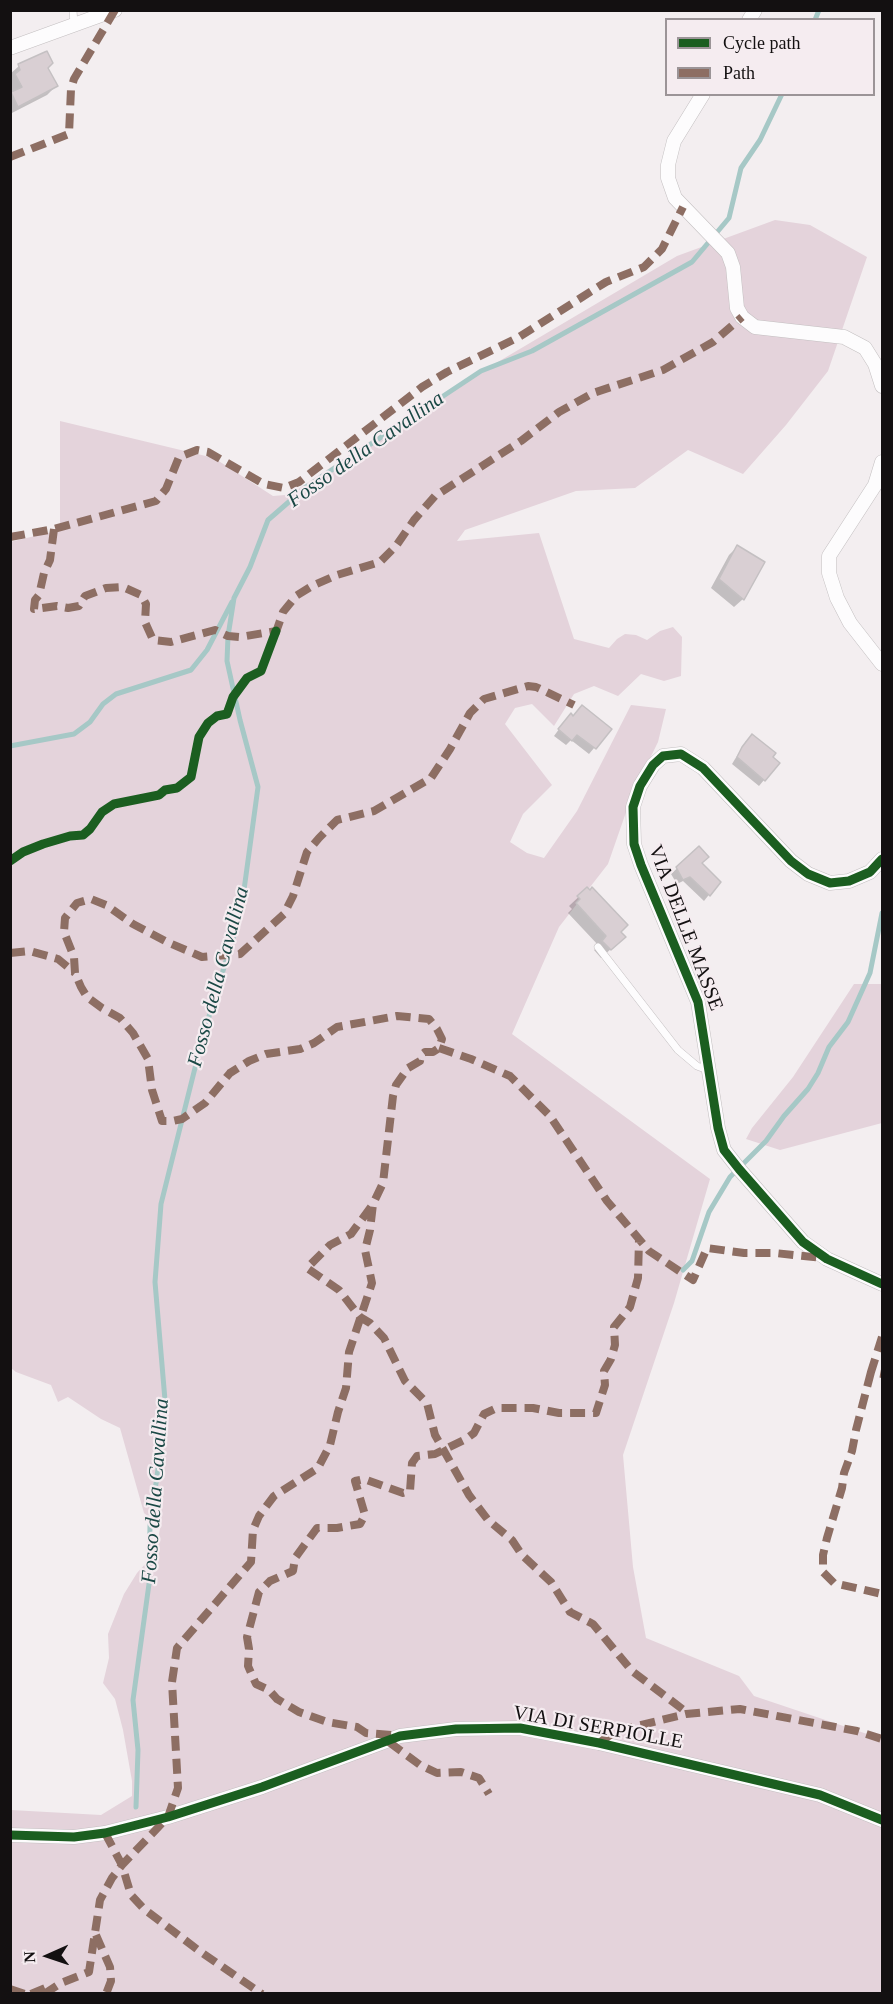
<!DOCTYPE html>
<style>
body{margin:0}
#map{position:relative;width:893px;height:2004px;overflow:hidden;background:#f3eef0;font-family:"Times New Roman",serif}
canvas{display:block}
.frame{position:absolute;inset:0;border:12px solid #131011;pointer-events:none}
.legend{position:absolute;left:665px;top:18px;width:210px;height:78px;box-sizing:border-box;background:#f5ecf0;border:2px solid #9b9497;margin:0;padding:8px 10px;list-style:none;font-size:18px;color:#131011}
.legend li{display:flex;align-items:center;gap:12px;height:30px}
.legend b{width:30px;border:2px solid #9b9497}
.north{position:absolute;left:18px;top:1926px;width:60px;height:60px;-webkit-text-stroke:4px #f5ecf0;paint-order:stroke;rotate:267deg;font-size:16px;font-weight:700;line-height:24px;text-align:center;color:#131011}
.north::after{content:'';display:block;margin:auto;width:21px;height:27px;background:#131011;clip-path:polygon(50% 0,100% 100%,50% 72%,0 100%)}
</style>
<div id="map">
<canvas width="893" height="2004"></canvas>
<div class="frame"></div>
<ul class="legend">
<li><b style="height:8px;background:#1b5e20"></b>Cycle path</li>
<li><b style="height:8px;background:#8d6e63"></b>Path</li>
</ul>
<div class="north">N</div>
</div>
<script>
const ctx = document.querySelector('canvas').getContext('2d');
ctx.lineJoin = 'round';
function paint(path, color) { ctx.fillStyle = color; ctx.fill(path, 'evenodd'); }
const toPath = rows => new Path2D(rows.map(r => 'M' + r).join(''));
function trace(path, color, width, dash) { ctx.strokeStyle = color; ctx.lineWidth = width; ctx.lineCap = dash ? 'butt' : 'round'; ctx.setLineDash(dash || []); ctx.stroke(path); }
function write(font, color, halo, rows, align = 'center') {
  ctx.font = font + ' "Times New Roman",serif'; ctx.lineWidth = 4.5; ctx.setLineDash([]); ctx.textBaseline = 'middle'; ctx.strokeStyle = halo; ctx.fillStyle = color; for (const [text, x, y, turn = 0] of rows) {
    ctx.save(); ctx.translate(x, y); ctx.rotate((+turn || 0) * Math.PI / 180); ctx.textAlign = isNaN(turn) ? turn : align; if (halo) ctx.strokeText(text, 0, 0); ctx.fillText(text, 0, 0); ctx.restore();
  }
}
paint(toPath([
 [775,220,810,225,867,257,828,371,786,425,743,474,688,450,635,488,576,491,465,530,457,541,539,533,574,639,609,648,617,639,625,634,636,635,647,640,660,631,673,627,682,637,681,676,664,681,641,674,618,696,594,686,574,694,554,726,532,704,515,708,505,724,552,785,523,814,510,842,527,853,544,858,577,811,631,705,666,709,658,742,632,795,608,864,559,927,512,1034,710,1179,674,1303,623,1455,633,1567,646,1638,739,1676,754,1696,882,1739,882,1993,11,1993,11,1810,101,1815,132,1796,132,1781,123,1730,115,1699,103,1683,109,1658,108,1634,124,1594,137,1573,156,1552,160,1528,144,1513,120,1428,101,1419,68,1397,58,1402,51,1385,16,1372,11,1368,10,542,60,530,60,421,214,458,273,496,285,495,292,493,420,408,677,256],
 [854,984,882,984,882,1123,780,1150,746,1139,752,1128,793,1077]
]), '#e4d3db');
paint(toPath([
 [19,66,56,86,47,95,10,114,10,81,12,79,10,74],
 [737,547,743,599,734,607,711,588,729,555],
 [565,721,610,729,589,754,571,740,566,745,554,736],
 [746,741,764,780,759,786,732,764],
 [699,848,700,864,719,882,704,901,683,881,677,884,671,874],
 [587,889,624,937,601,958,594,950,599,946,568,913,572,909,569,906]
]), '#0003');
trace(toPath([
 [815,20,819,10],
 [10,746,74,734,90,722,103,704,116,694,191,670,207,650,232,602],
 [683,1270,692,1261,709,1212,730,1177,766,1141,784,1116,808,1089,818,1073,829,1047,848,1022,870,973,882,913],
 [136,1807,138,1750,133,1700,149,1584,150,1526,166,1412,155,1282,161,1204,203,1036,241,912,258,787,240,720,227,661,228,636,234,598,250,567,268,520,306,487,481,371,532,351,692,262,729,218,741,168,760,140,782,94]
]), '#a6c8c6', 5);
const building = toPath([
 [47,51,53,63,48,68,58,86,18,107,11,92,22,87,15,74,20,70,18,64,47,51],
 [737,545,765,562,744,600,719,579,737,545],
 [582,705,612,729,596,749,577,735,572,741,558,729,571,713,573,716,582,705],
 [752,734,776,753,773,757,780,763,765,781,737,757,742,747,752,734],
 [699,846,709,857,702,863,721,882,710,896,690,877,683,880,676,867,699,846],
 [587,887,590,890,592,887,628,925,621,932,626,937,611,950,602,941,606,936,576,903,580,899,577,896,587,887]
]);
paint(building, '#d9cfd3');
trace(building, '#c4c0c2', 1.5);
const service = toPath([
 [73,10,74,24],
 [598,947,678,1050,697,1066,705,1069,709,1067]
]);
const minor = toPath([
 [749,20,755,10],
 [10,48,115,10],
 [703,94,674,141,668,165,668,178,675,198,728,253,733,267,737,308,742,317,755,327,844,337,865,348,875,364,882,386],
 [882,462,875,485,829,556,829,573,837,598,850,623,882,664],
 [882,859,870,872,849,881,830,883,808,874,791,861,703,768,681,754,663,756,653,765,640,786,633,807,634,844,641,865,698,1002,718,1128,724,1150,739,1169,803,1242,827,1259,882,1284],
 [10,1835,74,1837,105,1833,168,1817,262,1787,400,1736,456,1729,520,1728,599,1743,820,1795,882,1820]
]);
trace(service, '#c3bfc0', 8);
trace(minor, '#c3bfc0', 15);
trace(service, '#fdfcfd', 7);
trace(minor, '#fdfcfd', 14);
trace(toPath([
 [10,157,69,134,71,89,74,79,115,10],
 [54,529,50,560,44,573,39,595,35,600,34,609,57,606,68,608,79,606,85,596,106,588,123,587,141,595,146,604,145,622,153,640,171,642,215,630,228,636,240,637,276,631],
 [10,537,54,529,156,501,166,489,179,457,197,450,208,452,264,484,284,488,299,482,422,387,447,372,519,337,606,282,644,267,662,249,683,207],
 [275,635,283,612,296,596,312,586,337,575,380,562,396,546,414,520,435,496,521,441,559,412,593,393,663,370,713,342,742,317],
 [10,953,30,951,58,959,75,973],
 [439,1048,471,1059,510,1076,550,1116,607,1201,649,1251,693,1280,707,1248,744,1253,775,1253,822,1258],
 [371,1207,351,1234,330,1245,307,1268,339,1290,360,1317,370,1323,384,1338,405,1381,427,1403,435,1435,469,1495,488,1520,512,1540,522,1555,551,1582,570,1612,593,1624,632,1671,685,1711,686,1714],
 [882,1337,871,1372,882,1374],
 [871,1372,856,1430,852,1451,844,1473,842,1488,827,1538,823,1555,823,1572,834,1583,882,1594],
 [391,1735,366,1733,357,1727,327,1722,299,1712,277,1699,269,1690,256,1684,248,1666,249,1649,247,1637,259,1592,270,1581,293,1571,295,1558,317,1528,337,1528,360,1524,365,1515,355,1481,364,1479,403,1493,410,1491,412,1463,417,1456,435,1454,466,1439,474,1433,484,1414,497,1408,533,1408,559,1413,596,1413,605,1385,604,1371,611,1359,615,1345,614,1327,630,1307,638,1278,639,1239],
 [389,1742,420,1765,437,1773,461,1772,479,1778,489,1794],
 [599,1743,616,1731,686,1714,740,1709,857,1731,882,1739],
 [105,1833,122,1865,131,1895,144,1909,198,1950,262,1994],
 [96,1935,110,1967,111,1981,106,1994],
 [10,1989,25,1994],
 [31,1994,50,1986],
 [44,1994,61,1983,89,1972,100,1900,112,1878,122,1865,168,1817,178,1788,172,1682,177,1648,251,1562,253,1530,259,1516,274,1496,318,1468,330,1445,338,1412,346,1388,349,1352,372,1283,365,1250,370,1230,373,1204,383,1183,393,1096,396,1085,408,1068,420,1061,421,1055,425,1052,433,1052,439,1048,442,1039,437,1029,429,1019,397,1016,337,1027,314,1043,300,1049,266,1054,249,1061,230,1073,205,1103,182,1119,173,1121,162,1121,152,1090,148,1059,133,1033,120,1018,102,1008,87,997,81,987,75,973,74,957,64,932,65,918,77,903,91,899,106,905,133,924,167,942,202,957,240,954,284,914,293,896,307,852,319,838,337,820,374,811,431,778,450,749,470,713,484,699,528,686,536,687,574,705]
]), '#8d6e63', 8, [15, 8]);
trace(toPath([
 [882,859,870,872,849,881,830,883,808,874,791,861,703,768,681,754,663,756,653,765,640,786,633,807,634,844,641,865,698,1002,718,1128,724,1150,739,1169,803,1242,827,1259,882,1284],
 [10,861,23,852,43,844,70,836,83,835,90,829,102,812,114,804,159,795,165,790,177,788,191,777,199,737,208,723,217,716,227,714,233,697,247,678,261,671,276,631],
 [10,1835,74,1837,105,1833,168,1817,262,1787,400,1736,456,1729,520,1728,599,1743,820,1795,882,1820]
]), '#1b5e20', 9);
write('20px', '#131011', '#f5ecf0', [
 ["VIA DELLE MASSE",685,928,69],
 ["VIA DI SERPIOLLE",598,1728,10]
]);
write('italic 21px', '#1a4845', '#f5ecf0', [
 ["Fosso della Cavallina",366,450,-35],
 ["Fosso della Cavallina",219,977,-75],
 ["Fosso della Cavallina",156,1491,-86]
]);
</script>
